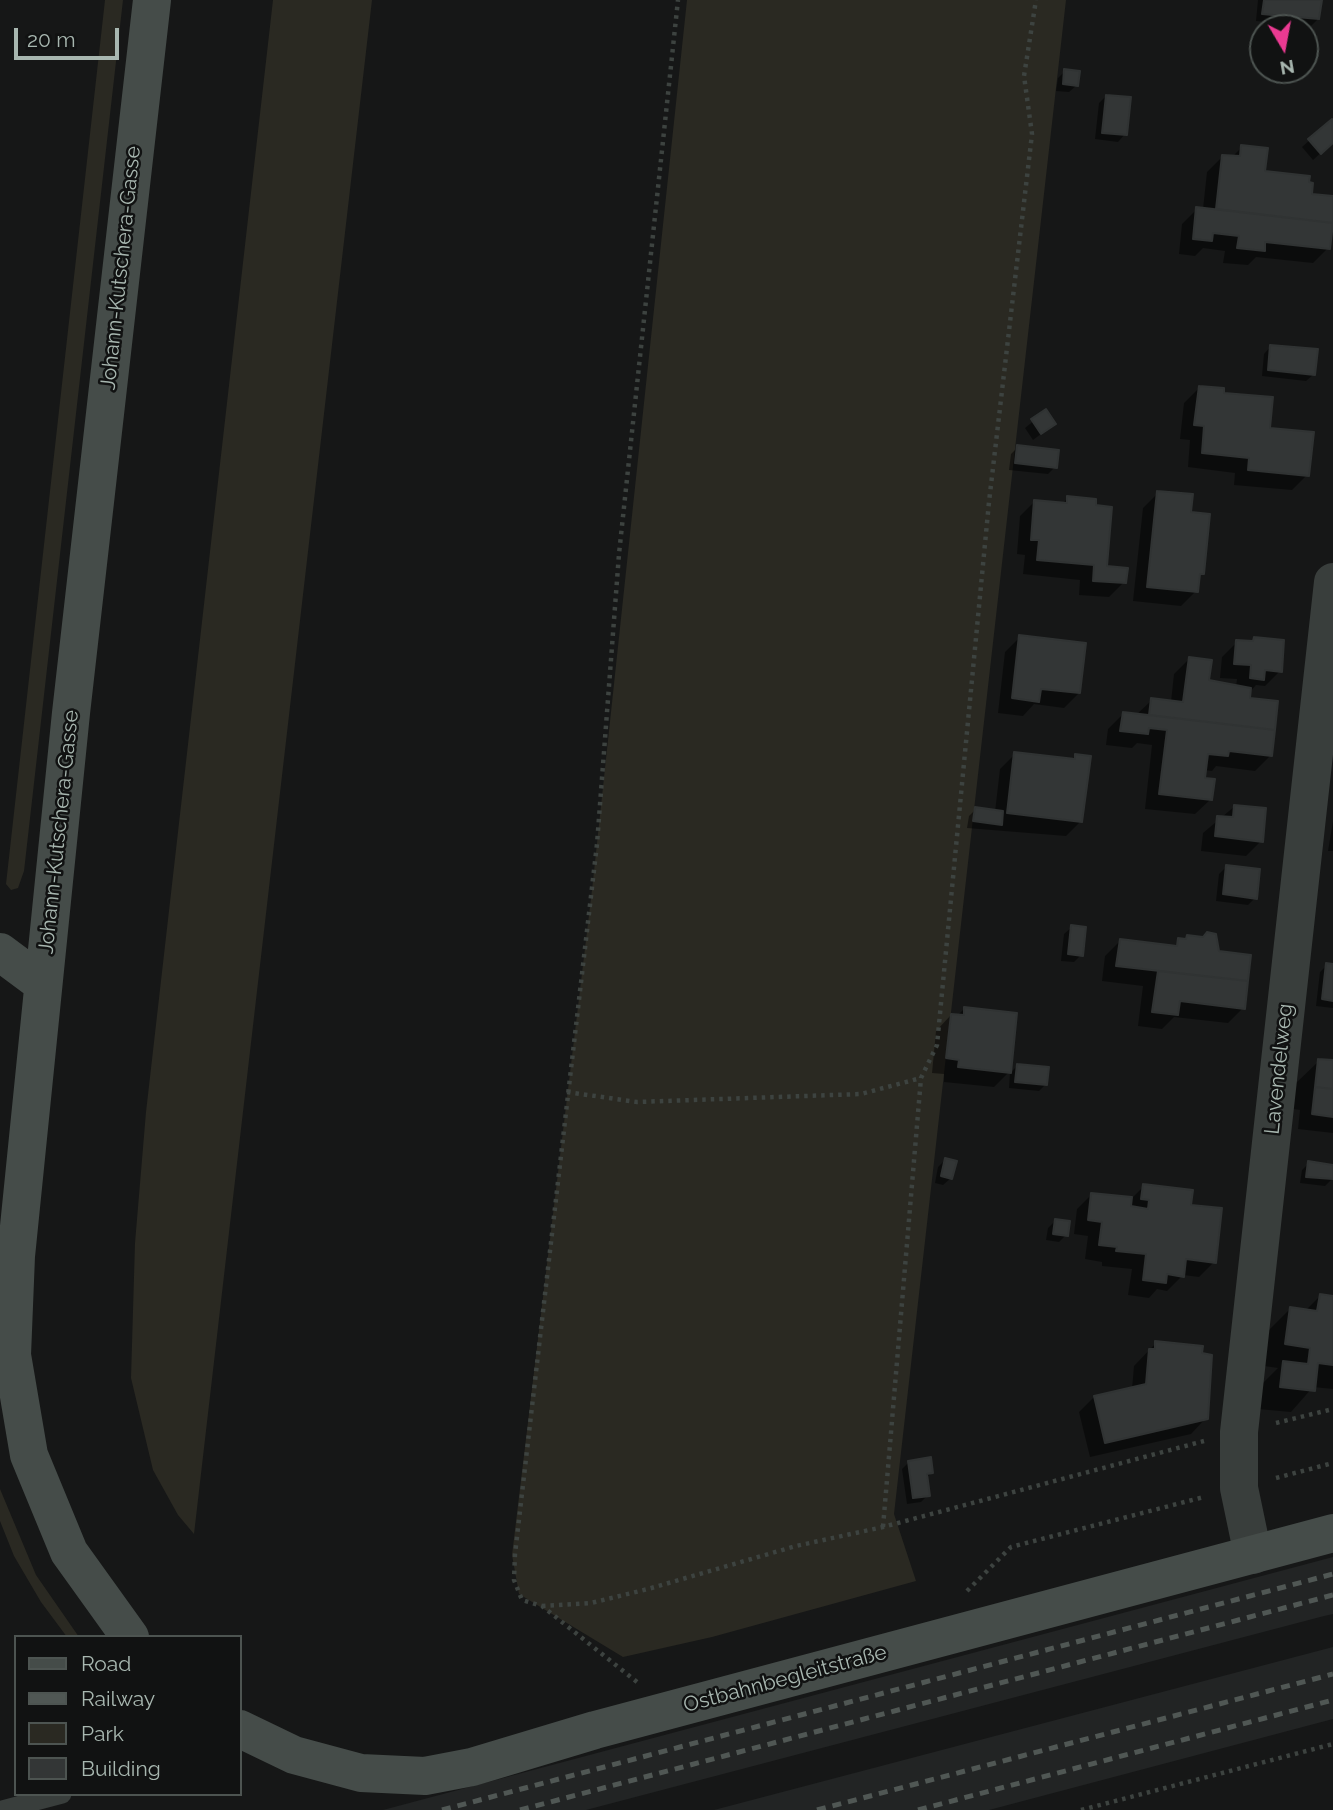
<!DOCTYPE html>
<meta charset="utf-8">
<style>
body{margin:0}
#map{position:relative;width:1333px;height:1810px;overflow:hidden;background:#161717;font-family:Raleway,sans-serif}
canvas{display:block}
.legend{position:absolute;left:14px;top:1635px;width:228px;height:161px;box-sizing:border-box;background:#111212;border:2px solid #4d5451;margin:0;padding:9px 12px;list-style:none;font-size:21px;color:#a8b7b0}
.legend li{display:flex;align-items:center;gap:14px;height:35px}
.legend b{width:35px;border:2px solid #4d5451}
.north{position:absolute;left:1249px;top:14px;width:70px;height:70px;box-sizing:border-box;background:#111212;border:2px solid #4d5451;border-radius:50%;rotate:170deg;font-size:19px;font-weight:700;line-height:28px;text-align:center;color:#a8b7b0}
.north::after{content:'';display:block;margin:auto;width:24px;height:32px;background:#eb3a92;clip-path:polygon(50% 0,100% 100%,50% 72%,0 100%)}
.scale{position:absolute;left:14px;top:28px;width:105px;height:32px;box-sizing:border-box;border:4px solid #a8b7b0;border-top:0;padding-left:9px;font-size:21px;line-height:24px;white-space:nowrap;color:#a8b7b0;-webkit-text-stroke:5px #111212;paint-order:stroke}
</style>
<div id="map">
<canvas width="1333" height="1810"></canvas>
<ul class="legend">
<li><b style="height:9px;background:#454c49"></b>Road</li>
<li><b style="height:9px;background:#505754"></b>Railway</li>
<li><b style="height:19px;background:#2a2922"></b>Park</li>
<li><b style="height:19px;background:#333636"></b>Building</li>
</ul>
<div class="north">N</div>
<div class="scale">20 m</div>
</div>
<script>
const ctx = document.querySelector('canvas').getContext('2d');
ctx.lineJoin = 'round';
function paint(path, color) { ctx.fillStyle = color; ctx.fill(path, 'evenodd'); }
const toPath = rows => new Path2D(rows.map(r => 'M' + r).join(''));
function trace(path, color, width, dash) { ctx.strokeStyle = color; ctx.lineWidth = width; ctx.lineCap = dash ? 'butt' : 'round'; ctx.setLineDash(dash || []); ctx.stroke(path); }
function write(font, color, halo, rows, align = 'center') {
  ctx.font = font + ' Raleway,sans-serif'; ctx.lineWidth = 5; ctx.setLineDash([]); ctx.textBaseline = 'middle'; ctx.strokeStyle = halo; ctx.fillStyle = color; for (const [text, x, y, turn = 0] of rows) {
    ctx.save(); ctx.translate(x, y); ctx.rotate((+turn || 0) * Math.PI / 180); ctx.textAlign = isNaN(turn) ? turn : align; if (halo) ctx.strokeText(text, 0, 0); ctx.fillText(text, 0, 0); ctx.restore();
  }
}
paint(toPath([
 [1333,1557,1333,1614,1324,1616,586,1810,383,1810],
 [1333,1647,1333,1719,989,1810,714,1810]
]), '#222424');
paint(toPath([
 [105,0,123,0,24,871,18,888,11,890,6,884],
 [273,0,372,0,194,1534,178,1515,153,1470,131,1378,135,1243,146,1112],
 [687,0,1066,0,894,1514,916,1581,712,1637,623,1657,519,1594,512,1555,592,890],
 [0,1489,36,1575,79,1637,67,1637,41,1602,14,1556,0,1521]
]), '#2a2922');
paint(toPath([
 [1258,0,1320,0,1318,19,1311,26,1256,21],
 [1065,71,1077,85,1069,92,1056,91,1058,78],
 [1106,96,1125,134,1118,142,1095,139,1099,103],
 [1331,121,1333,142,1313,160,1302,147],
 [1242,147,1264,172,1310,195,1333,198,1328,248,1313,263,1256,257,1248,265,1223,263,1225,251,1203,248,1195,256,1179,254,1182,224,1197,209,1203,209,1207,172,1222,157,1232,157],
 [1271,346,1314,374,1306,381,1262,376,1264,354],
 [1199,388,1222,394,1268,429,1307,475,1292,490,1234,485,1235,473,1188,467,1190,440,1180,439,1184,403],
 [1046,411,1054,424,1033,440,1025,428],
 [1018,447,1055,467,1048,474,1009,470,1011,454],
 [1158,493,1189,513,1202,573,1197,578,1196,591,1181,606,1133,601,1143,508],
 [1068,498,1105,567,1124,582,1109,597,1079,595,1080,580,1023,574,1025,555,1017,554,1020,516,1035,501,1062,504],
 [1020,637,1079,693,1064,708,1034,704,1023,716,998,713,1005,652],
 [1254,638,1280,671,1265,686,1256,685,1249,693,1248,699,1277,703,1270,756,1255,771,1216,766,1212,771,1204,770,1203,779,1211,799,1195,814,1145,809,1152,745,1137,743,1132,748,1106,745,1108,729,1123,714,1136,715,1152,700,1171,702,1174,674,1189,659,1207,681,1236,687,1237,679,1220,678,1222,657,1237,642,1250,643],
 [1015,754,1071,760,1076,755,1081,821,1066,836,967,828,969,816,976,809,995,812,1000,769],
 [1235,806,1261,841,1246,856,1201,851,1203,833],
 [1333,821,1333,851,1328,851],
 [1226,867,1255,898,1248,905,1216,901,1219,874],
 [1072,927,1081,955,1074,962,1061,961,1064,934],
 [1187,937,1217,953,1250,957,1243,1008,1228,1023,1174,1017,1162,1029,1138,1026,1143,986,1102,981,1105,956,1120,941,1172,947],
 [1327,965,1333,966,1333,1008,1316,1006,1320,972],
 [965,1008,1009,1072,994,1087,944,1082,944,1074,932,1073,936,1031,951,1015,957,1016],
 [1319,1061,1333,1062,1333,1147,1333,1133,1298,1129,1300,1110,1293,1109,1296,1083],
 [1017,1066,1046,1084,1039,1091,1009,1088,1010,1073],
 [945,1160,951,1178,943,1185,935,1183,938,1167],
 [1309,1163,1333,1166,1332,1179,1325,1186,1300,1183,1302,1170],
 [1144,1186,1189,1206,1214,1262,1199,1277,1183,1275,1167,1291,1157,1289,1149,1298,1128,1295,1132,1269,1102,1266,1102,1262,1085,1259,1088,1236,1074,1234,1077,1209,1092,1194,1131,1199],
 [1055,1221,1066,1235,1059,1242,1046,1240,1048,1228],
 [1320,1296,1333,1298,1333,1389,1313,1387,1291,1412,1258,1409,1261,1385,1278,1368,1264,1366,1268,1331,1290,1309,1305,1311],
 [1156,1343,1206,1418,1191,1434,1090,1457,1079,1412,1094,1397,1132,1389,1134,1366],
 [909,1462,932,1473,926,1478,928,1495,921,1502,907,1504,902,1469]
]), '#0007');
const building = toPath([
 [1264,0,1322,0,1319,19,1262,14,1264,0],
 [1064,69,1080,71,1078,86,1063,84,1064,69],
 [1106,95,1131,97,1127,135,1102,133,1106,95],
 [1332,119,1333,143,1321,154,1308,139,1332,119],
 [1241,145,1268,148,1265,171,1310,176,1309,182,1313,183,1312,194,1333,196,1333,223,1216,209,1222,155,1240,156,1241,145],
 [1196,207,1333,223,1330,249,1265,242,1265,251,1237,248,1239,236,1213,233,1212,241,1193,239,1196,207],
 [1270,345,1318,349,1315,375,1268,370,1270,345],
 [1199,386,1224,388,1224,393,1273,397,1270,428,1314,432,1309,476,1248,470,1249,458,1202,453,1204,426,1194,425,1199,386],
 [1046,409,1056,424,1041,434,1031,419,1046,409],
 [1017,445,1059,450,1057,468,1015,463,1017,445],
 [1157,491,1193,494,1191,512,1210,514,1204,574,1200,574,1198,592,1147,587,1157,491],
 [1067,496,1096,499,1096,505,1112,507,1107,566,1128,568,1126,583,1093,581,1094,565,1037,560,1039,540,1031,540,1034,500,1067,503,1067,496],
 [1019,635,1086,643,1080,693,1041,689,1039,702,1012,698,1019,635],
 [1254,637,1284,640,1282,672,1265,670,1264,680,1250,678,1251,665,1234,664,1236,640,1253,641,1254,637],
 [1189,657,1212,660,1209,680,1251,688,1250,698,1278,701,1275,730,1149,715,1151,698,1183,702,1189,657],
 [1123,712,1275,730,1272,756,1229,751,1228,756,1208,754,1205,778,1215,779,1212,800,1159,794,1167,730,1149,728,1148,734,1120,731,1123,712],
 [1014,752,1075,759,1075,754,1091,756,1082,822,1007,813,1014,752],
 [1234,805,1266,808,1263,842,1215,836,1217,816,1233,817,1234,805],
 [975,807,1003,811,1002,825,973,821,975,807],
 [1226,865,1260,869,1257,899,1223,894,1226,865],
 [1071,925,1086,927,1083,956,1068,954,1071,925],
 [1207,932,1216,934,1219,951,1251,955,1248,981,1116,966,1120,939,1177,946,1178,938,1186,939,1187,935,1203,937,1207,932],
 [1326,963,1333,964,1333,1001,1322,999,1326,963],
 [1158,971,1248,981,1245,1009,1180,1001,1178,1015,1152,1012,1158,971],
 [964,1007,1017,1013,1011,1073,958,1067,959,1060,946,1058,951,1014,964,1015,964,1007],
 [1318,1059,1333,1060,1333,1089,1315,1087,1318,1059],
 [1017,1064,1049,1067,1047,1085,1015,1082,1017,1064],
 [1315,1087,1333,1089,1333,1117,1312,1114,1315,1087],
 [945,1158,957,1161,952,1179,941,1176,945,1158],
 [1308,1161,1333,1165,1333,1179,1306,1177,1308,1161],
 [1143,1184,1193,1190,1191,1205,1222,1208,1216,1263,1186,1259,1184,1277,1167,1274,1166,1283,1143,1280,1146,1254,1116,1251,1117,1247,1099,1245,1102,1222,1088,1220,1091,1193,1132,1197,1131,1206,1148,1209,1149,1200,1141,1199,1143,1184],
 [1055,1219,1070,1221,1068,1236,1053,1234,1055,1219],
 [1320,1294,1333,1296,1333,1365,1318,1363,1315,1391,1280,1387,1283,1361,1308,1364,1310,1348,1285,1344,1290,1307,1317,1311,1320,1294],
 [1155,1341,1203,1346,1202,1353,1212,1355,1208,1419,1105,1443,1094,1396,1146,1384,1149,1349,1155,1349,1155,1341],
 [931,1457,933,1473,927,1474,930,1496,913,1498,908,1461,931,1457]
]);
paint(building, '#333636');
trace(building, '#303333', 2);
trace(toPath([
 [567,1092,637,1102,861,1094,921,1078],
 [1276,1423,1333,1409],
 [1276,1478,1333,1463],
 [883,1527,921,1078,937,1045,989,502,1032,134,1024,76,1036,0],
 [967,1591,1011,1547,1204,1497],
 [542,1606,591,1603,648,1589,796,1546,883,1527,1204,1441],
 [637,1682,542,1606,522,1600,514,1580,515,1554,597,844,619,554,678,0],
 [1081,1810,1333,1744]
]), '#3d4340', 4.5, [3.5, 5]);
trace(toPath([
 [2,1810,62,1794]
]), '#393e3c', 19);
trace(toPath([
 [1253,1555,1239,1488,1239,1432,1333,582]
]), '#393e3c', 38);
trace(toPath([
 [0,952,43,984],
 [130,1637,69,1552,29,1455,12,1355,16,1256,71,713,152,0],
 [240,1729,294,1755,361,1773,425,1776,472,1767,595,1730,1333,1533]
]), '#454c49', 38);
trace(toPath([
 [442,1810,1333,1574],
 [520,1810,1333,1595],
 [817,1810,1333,1674],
 [918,1810,1333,1700]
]), '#505754', 5, [9, 7]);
write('21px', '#a8b7b0', '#111212', [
 ["Johann-Kutschera-Gasse",121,268,-84],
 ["Johann-Kutschera-Gasse",59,832,-84],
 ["Lavendelweg",1279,1069,-84],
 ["Ostbahnbegleitstraße",785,1679,-15]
]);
</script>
